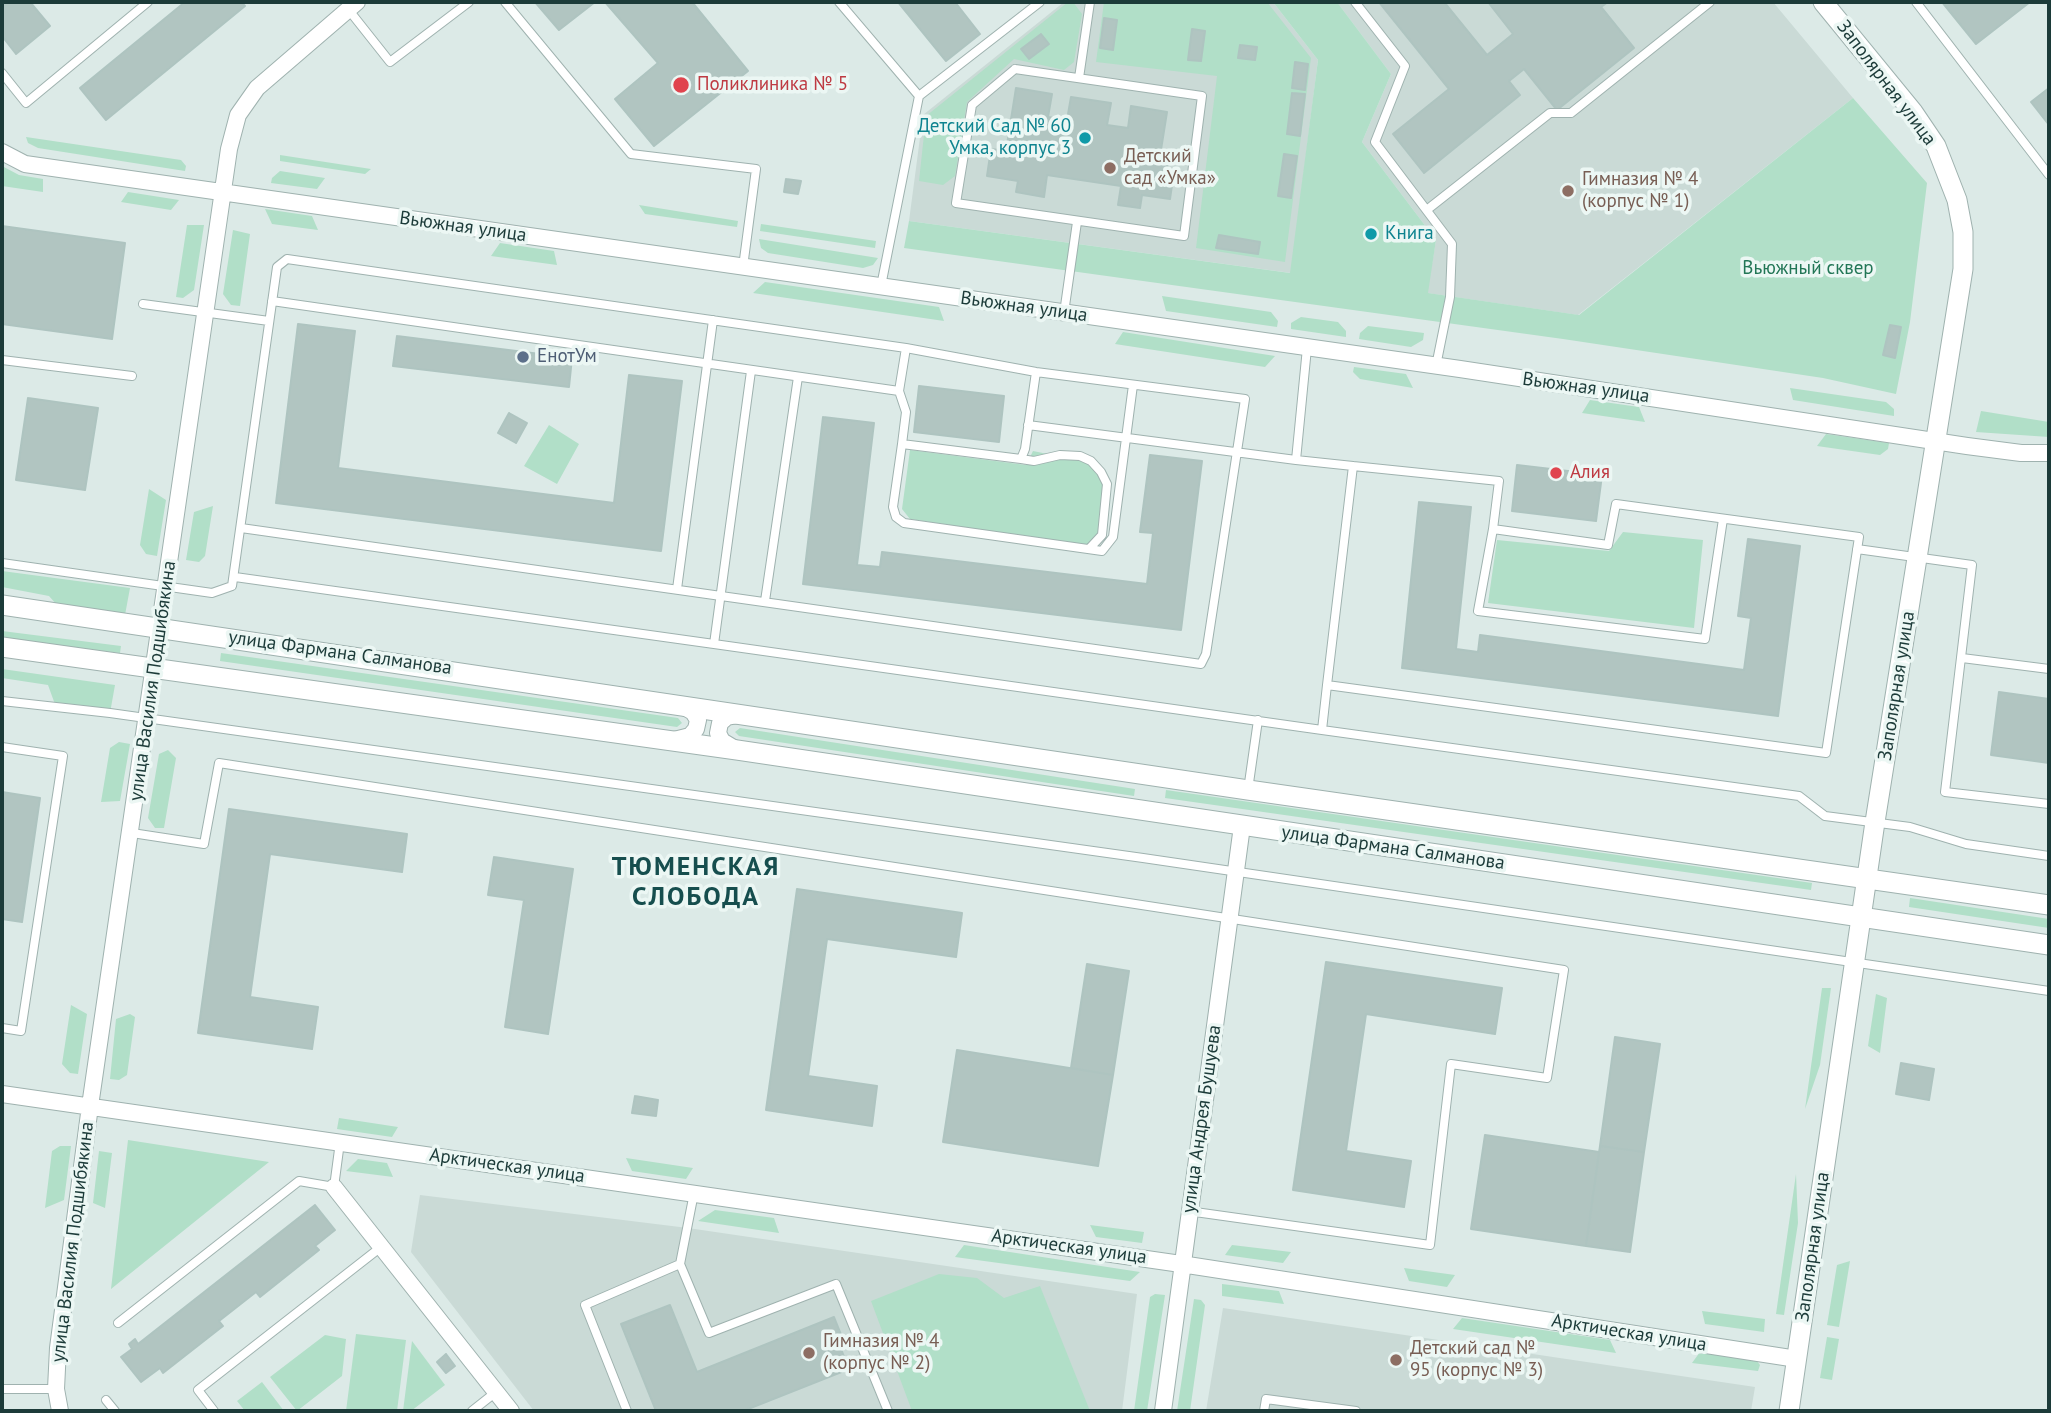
<!DOCTYPE html>
<meta charset="utf-8">
<style>
body{margin:0}
#map{position:relative;width:2051px;height:1413px;overflow:hidden;background:#dceae7;font-family:"PT Sans",sans-serif}
canvas{display:block}
.frame{position:absolute;inset:0;border:4px solid #1c3b39;pointer-events:none}
</style>
<div id="map">
<canvas width="2051" height="1413"></canvas>
<div class="frame"></div>
</div>
<script>
const ctx = document.querySelector('canvas').getContext('2d');
ctx.lineJoin = 'round';
function paint(path, color) { ctx.fillStyle = color; ctx.fill(path, 'evenodd'); }
const toPath = rows => new Path2D(rows.map(r => 'M' + r).join(''));
function trace(path, color, width, dash) { ctx.strokeStyle = color; ctx.lineWidth = width; ctx.lineCap = dash ? 'butt' : 'round'; ctx.setLineDash(dash || []); ctx.stroke(path); }
function write(font, color, halo, rows, align = 'center') {
  ctx.font = font + ' "PT Sans",sans-serif'; ctx.lineWidth = 7; ctx.setLineDash([]); ctx.textBaseline = 'middle'; ctx.strokeStyle = halo; ctx.fillStyle = color; for (const [text, x, y, turn = 0] of rows) {
    ctx.save(); ctx.translate(x, y); ctx.rotate((+turn || 0) * Math.PI / 180); ctx.textAlign = isNaN(turn) ? turn : align; if (halo) ctx.strokeText(text, 0, 0); ctx.fillText(text, 0, 0); ctx.restore();
  }
}
paint(toPath([
 [1064,2,1273,2,1318,60,1291,273,909,221,923,115],
 [1337,2,1773,2,1853,98,1578,315,1427,293,1436,240,1362,142,1391,74],
 [420,1195,688,1228,1137,1294,1122,1411,534,1411,411,1252],
 [1223,1308,1755,1387,1751,1411,1206,1411]
]), '#cadad6');
paint(toPath([
 [1068,2,1073,2,1082,14,1074,62,1064,70,1014,59,967,102,955,176,943,185,919,181,926,116],
 [1104,2,1267,2,1311,58,1285,262,1196,248,1217,76,1096,62],
 [1273,2,1337,2,1391,74,1362,142,1436,240,1428,293,1579,315,1853,98,1927,183,1910,322,1896,394,1823,378,1563,339,904,248,909,221,1290,273,1318,60],
 [26,137,181,160,186,166,185,171,38,148,28,143],
 [280,155,371,169,365,174,280,161],
 [2,166,19,175,43,179,43,192,2,186],
 [280,171,325,178,317,189,271,183,272,178],
 [128,192,179,200,171,210,121,202],
 [639,205,738,221,737,227,645,214],
 [265,209,312,216,318,230,272,224],
 [761,224,876,241,875,248,760,231],
 [187,225,204,225,194,290,183,298,176,297],
 [233,230,250,234,240,306,231,305,223,294],
 [759,239,878,258,873,265,863,268,768,253,761,248],
 [500,243,554,251,557,265,491,256],
 [765,282,939,307,944,321,753,293],
 [1162,296,1271,312,1278,321,1277,327,1166,311],
 [1301,317,1338,322,1346,331,1346,337,1291,329,1291,323],
 [1368,326,1424,333,1423,340,1411,347,1359,339,1360,333],
 [1123,332,1275,356,1265,367,1115,344],
 [1354,367,1406,374,1413,388,1360,379,1353,372],
 [1790,388,1886,402,1894,409,1894,416,1793,400],
 [1590,400,1639,407,1645,422,1582,413],
 [1981,411,2049,422,2049,437,1976,432],
 [549,425,579,444,557,484,524,466],
 [1826,434,1889,443,1888,449,1880,455,1817,446],
 [910,450,1026,465,1033,451,1087,462,1101,475,1105,485,1100,526,1095,540,1087,546,910,519,902,509],
 [149,489,166,500,157,556,146,554,140,545],
 [213,506,205,556,199,562,186,560,194,512],
 [1623,532,1703,540,1694,628,1488,603,1497,540,1609,551],
 [2,571,130,588,125,615,57,605,49,596,2,587],
 [2,631,121,646,120,653,2,639],
 [221,653,678,718,682,723,677,727,220,661],
 [2,669,115,685,110,713,56,707,48,685,2,678],
 [740,728,1135,789,1134,796,739,736,735,732],
 [119,742,130,744,120,801,101,802,110,748],
 [168,750,176,758,164,828,155,828,148,818,159,754],
 [1166,790,1812,883,1811,890,1165,798],
 [1910,898,2049,919,2049,928,1909,907],
 [1822,988,1831,988,1820,1065,1805,1109],
 [1876,994,1887,998,1880,1053,1868,1046],
 [71,1005,87,1014,78,1074,70,1073,62,1064],
 [130,1014,135,1017,127,1075,119,1080,110,1079,116,1019],
 [339,1118,398,1127,392,1137,337,1129],
 [128,1140,269,1162,111,1289],
 [60,1146,71,1146,64,1200,45,1208,52,1151],
 [99,1151,112,1153,105,1208,93,1203],
 [626,1158,693,1168,686,1179,632,1171],
 [358,1159,387,1163,393,1177,346,1171],
 [1796,1174,1798,1223,1784,1315,1776,1314],
 [715,1210,774,1218,779,1233,698,1221],
 [1090,1225,1144,1232,1142,1243,1096,1237],
 [964,1245,1140,1272,1130,1281,955,1257],
 [1232,1245,1291,1252,1283,1263,1225,1255],
 [1850,1261,1839,1327,1827,1325,1837,1265],
 [1404,1268,1455,1275,1447,1287,1409,1281],
 [939,1274,977,1278,1004,1298,1040,1286,1090,1411,912,1411,871,1301],
 [1222,1284,1279,1291,1284,1304,1222,1296],
 [1155,1294,1165,1295,1147,1411,1134,1411,1150,1297],
 [1194,1299,1201,1300,1205,1305,1190,1411,1177,1411],
 [1702,1311,1765,1319,1764,1332,1705,1324],
 [1462,1318,1610,1340,1616,1353,1453,1329],
 [356,1334,406,1340,397,1411,346,1411],
 [325,1335,346,1339,342,1376,297,1411,270,1377],
 [1827,1337,1839,1339,1832,1380,1820,1378],
 [412,1341,445,1385,411,1411,403,1411],
 [1700,1352,1757,1361,1760,1365,1758,1371,1692,1363],
 [262,1382,284,1411,245,1411,237,1401]
]), '#b1dfc8');
const building = toPath([
 [2,2,30,2,50,26,16,54,2,36,2,2],
 [185,2,241,2,245,6,106,120,80,88,185,2],
 [535,2,595,2,559,30,535,2],
 [605,2,692,2,748,71,654,146,615,99,658,63,605,2],
 [898,2,955,2,980,34,946,61,898,2],
 [1379,2,1444,2,1487,55,1513,34,1488,2,1608,2,1601,7,1634,48,1557,110,1524,69,1509,81,1520,95,1424,173,1393,134,1449,89,1379,2],
 [1942,2,2030,2,1976,44,1942,2],
 [1104,18,1117,20,1113,50,1100,48,1104,18],
 [1192,29,1205,31,1201,61,1188,60,1192,29],
 [1041,34,1049,44,1029,59,1021,49,1041,34],
 [1240,45,1257,47,1255,60,1238,58,1240,45],
 [1295,62,1308,64,1305,90,1292,88,1295,62],
 [1016,88,1052,94,1048,117,1067,120,1071,97,1111,103,1107,125,1128,128,1131,106,1167,112,1160,156,1169,157,1165,184,1172,185,1170,199,1142,195,1140,208,1118,205,1121,186,1047,175,1044,197,1016,192,1018,181,987,176,991,149,1006,151,1016,88],
 [2049,88,2049,125,2031,102,2049,88],
 [1292,93,1305,94,1300,136,1287,134,1292,93],
 [1284,154,1297,156,1291,198,1278,196,1284,154],
 [786,179,801,181,798,194,784,192,786,179],
 [2,226,125,243,112,339,2,324,2,226],
 [1219,235,1260,242,1258,254,1216,248,1219,235],
 [298,324,355,331,338,468,614,503,629,375,682,381,661,551,276,503,298,324],
 [1890,325,1901,327,1895,358,1883,355,1890,325],
 [397,336,572,358,569,387,393,366,397,336],
 [919,386,1004,396,999,442,914,432,919,386],
 [28,398,98,408,85,490,16,480,28,398],
 [509,413,527,423,516,443,498,433,509,413],
 [823,417,874,423,857,565,880,567,882,552,1147,584,1153,533,1140,532,1150,455,1202,461,1181,630,803,584,823,417],
 [1517,465,1602,475,1596,521,1512,511,1517,465],
 [1419,502,1471,507,1456,649,1478,652,1480,635,1744,670,1751,618,1738,616,1748,539,1800,546,1778,716,1402,668,1419,502],
 [1999,692,2049,699,2049,763,1991,755,1999,692],
 [2,792,40,798,22,922,2,919,2,792],
 [229,809,407,834,402,872,270,854,250,997,318,1007,312,1049,198,1033,229,809],
 [494,857,573,869,548,1034,505,1027,524,900,488,895,494,857],
 [797,889,962,913,956,957,827,939,808,1076,877,1086,872,1126,766,1110,797,889],
 [1326,962,1502,988,1495,1034,1366,1014,1346,1151,1411,1161,1404,1207,1293,1190,1326,962],
 [1087,964,1129,971,1113,1075,1071,1068,1087,964],
 [1615,1037,1660,1044,1644,1152,1600,1146,1615,1037],
 [957,1050,1113,1075,1098,1166,943,1142,957,1050],
 [1901,1063,1934,1069,1929,1100,1896,1094,1901,1063],
 [635,1096,658,1100,656,1116,632,1113,635,1096],
 [1485,1135,1599,1152,1586,1246,1471,1229,1485,1135],
 [1600,1146,1644,1152,1630,1252,1586,1246,1600,1146],
 [315,1205,335,1230,315,1246,319,1250,260,1297,256,1292,219,1321,223,1326,163,1373,160,1368,141,1382,121,1357,132,1349,129,1344,135,1339,138,1344,315,1205],
 [670,1305,697,1372,834,1317,846,1347,841,1349,849,1369,743,1411,656,1411,621,1324,670,1305],
 [446,1354,455,1366,446,1373,437,1362,446,1354]
]);
paint(building, '#b1c5c1');
trace(building, '#aec4c0', 2);
const service = toPath([
 [505,2,631,154,756,169,743,267],
 [839,2,919,96],
 [1355,2,1405,66,1375,142,1452,244,1450,297,1436,366],
 [1916,2,2049,175],
 [348,9,390,62,469,2],
 [1015,69,1202,96,1184,236,956,203,972,105,1015,69],
 [2,73,26,103,148,2],
 [1079,78,1090,2],
 [1428,209,1550,113,1571,113,1710,2],
 [881,286,919,96,1040,2],
 [272,301,899,391],
 [143,304,269,321],
 [1064,313,1077,222],
 [906,348,899,391,906,412,902,444,1021,459,1025,449,1036,372],
 [2,360,132,376],
 [751,371,714,644,1322,730],
 [1028,425,1296,460,1307,348],
 [902,444,893,507,896,517,904,523,1102,551,1113,537,1133,385],
 [1021,459,1034,461,1060,455,1080,456,1091,461,1101,472,1107,484,1102,535,1089,549],
 [1296,460,1353,466],
 [1493,529,1478,611,1705,639,1723,519],
 [1857,549,1972,565,1945,792,2049,804],
 [2,563,212,593,232,586,277,267,287,259,906,348,1036,372,1245,399,1206,654,1201,664,241,528],
 [235,577,714,644],
 [677,589,713,320],
 [765,601,798,377],
 [1962,658,2049,669],
 [1327,685,1826,753,1859,537,1616,504,1608,545,1493,529,1499,481,1353,466,1327,685,1322,730,1799,796,1825,816,1910,827,1966,844,2049,856],
 [2,701,110,713,1143,858,2049,991],
 [2,747,63,756,21,1031,2,1028],
 [1248,790,1258,720],
 [132,833,204,844,219,763,1564,970,1547,1078,1451,1064,1430,1245,1188,1211],
 [694,1193,680,1264,709,1333,836,1284,888,1411],
 [118,1323,299,1181,334,1187,340,1142],
 [2,1389,56,1389],
 [106,1400,115,1411],
 [214,1411,198,1390,381,1247],
 [472,1411,496,1392],
 [627,1411,585,1305,680,1264],
 [1264,1411,1266,1399,1356,1411]
]);
const minor = toPath([
 [2,152,25,164,1460,369,1967,446,2021,453,2049,453],
 [674,740,690,736,696,729,698,720,693,712,681,705],
 [737,750,722,741,718,733,720,723,727,717,738,715],
 [2,1094,1181,1264,1797,1359],
 [334,1187,511,1411],
 [60,1411,56,1389,58,1348,90,1106,229,149,238,115,257,88,357,2],
 [1163,1411,1242,826]
]);
const tertiary = toPath([
 [2,605,1248,790,2049,905],
 [2,647,737,750,2049,945],
 [1789,1411,1875,822,1963,269,1963,232,1957,200,1936,146,1913,112,1823,2]
]);
trace(service, '#9fb2af', 10);
trace(minor, '#9fb2af', 18);
trace(tertiary, '#9fb2af', 21);
trace(service, '#fff', 8);
trace(minor, '#fff', 16);
trace(tertiary, '#fff', 19);
for (const [x, y, r, color] of [
 [681,85,9,"#e0444e"],
 [1085,138,7,"#0f9aa8"],
 [1110,168,7,"#8d6e63"],
 [1568,191,7,"#8d6e63"],
 [1371,234,7,"#0f9aa8"],
 [523,357,7,"#5c6f8a"],
 [1556,473,7,"#e0444e"],
 [809,1353,7,"#8d6e63"],
 [1396,1360,7,"#8d6e63"]
]) { const dot = new Path2D(); dot.arc(x, y, r, 0, 2 * Math.PI); ctx.fillStyle = color; ctx.fill(dot); trace(dot, '#ecf7f4', 2.5); }
write('19px', '#1c3b39', '#ecf7f4', [
 ["Заполярная улица",1886,83,53],
 ["Вьюжная улица",463,227,8],
 ["Вьюжная улица",1024,307,8],
 ["Вьюжная улица",1586,388,8],
 ["улица Фармана Салманова",340,653,8],
 ["улица Василия Подшибякина",153,681,-82],
 ["Заполярная улица",1897,686,-81],
 ["улица Фармана Салманова",1393,848,8],
 ["улица Андрея Бушуева",1202,1119,-82],
 ["Арктическая улица",507,1166,8],
 ["улица Василия Подшибякина",73,1242,-83],
 ["Арктическая улица",1069,1247,8],
 ["Заполярная улица",1813,1247,-82],
 ["Арктическая улица",1629,1333,9]
]);
write('19px', '#be3a42', '#ecf7f4', [
 ["Поликлиника № 5",697,85],
 ["Алия",1570,473]
], 'left');
write('19px', '#0d838f', '#ecf7f4', [
 ["Детский Сад № 60",1071,127],
 ["Умка, корпус 3",1071,149],
 ["Книга",1385,234,"left"]
], 'right');
write('19px', '#785e54', '#ecf7f4', [
 ["Детский",1124,157],
 ["сад «Умка»",1124,179],
 ["Гимназия № 4",1582,180],
 ["(корпус № 1)",1582,202],
 ["Гимназия № 4",823,1342],
 ["(корпус № 2)",823,1364],
 ["Детский сад №",1410,1349],
 ["95 (корпус № 3)",1410,1371]
], 'left');
write('19px', '#227656', '#ecf7f4', [
 ["Вьюжный сквер",1808,269]
]);
write('19px', '#4e5e75', '#ecf7f4', [
 ["ЕнотУм",537,357]
], 'left');
ctx.letterSpacing = '2px';
write('bold 26px', '#164e4e', '#ecf7f4', [
 ["ТЮМЕНСКАЯ",696,868],
 ["СЛОБОДА",696,898]
]);
ctx.letterSpacing = '0px';
</script>
